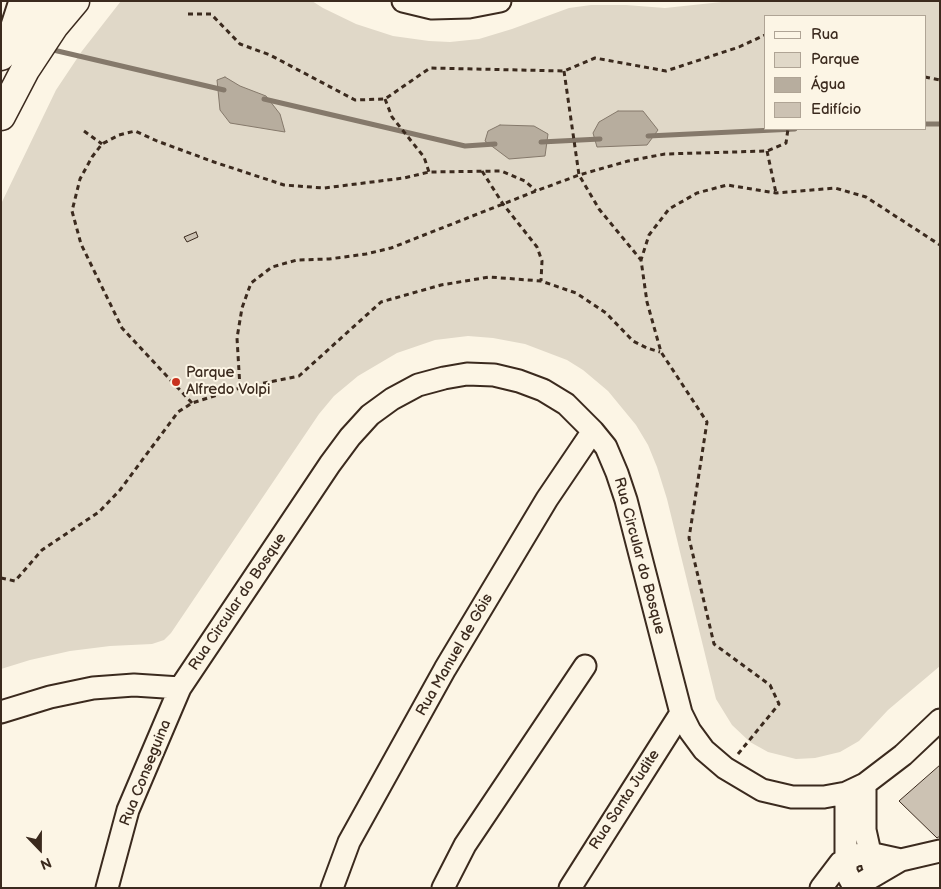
<!DOCTYPE html>
<meta charset="utf-8">
<style>
body{margin:0}
#map{position:relative;width:941px;height:889px;overflow:hidden;background:#fcf5e5;font-family:"Balsamiq Sans",sans-serif}
canvas{display:block}
.frame{position:absolute;inset:0;border:2px solid #3b2a1e;pointer-events:none}
.legend{position:absolute;left:764px;top:15px;width:162px;height:115px;box-sizing:border-box;background:#fcf5e5;border:1px solid #afa495;margin:0;padding:6px 9px;list-style:none;font-size:15px;color:#3b2a1e}
.legend li{display:flex;align-items:center;gap:10px;height:25px}
.legend b{width:25px;border:1px solid #afa495}
.north{position:absolute;left:15px;top:824px;width:50px;height:50px;-webkit-text-stroke:4px #fcf5e5;paint-order:stroke;rotate:158deg;font-size:14px;font-weight:700;line-height:20px;text-align:center;color:#3b2a1e}
.north::after{content:'';display:block;margin:auto;width:18px;height:22px;background:#3b2a1e;clip-path:polygon(50% 0,100% 100%,50% 72%,0 100%)}
</style>
<div id="map">
<canvas width="941" height="889"></canvas>
<div class="frame"></div>
<ul class="legend">
<li><b style="height:6px;background:#fcf5e5"></b>Rua</li>
<li><b style="height:14px;background:#e0d8c8"></b>Parque</li>
<li><b style="height:14px;background:#b7ad9e"></b>Água</li>
<li><b style="height:14px;background:#ccc2b3"></b>Edifício</li>
</ul>
<div class="north">N</div>
</div>
<script>
const ctx = document.querySelector('canvas').getContext('2d');
ctx.lineJoin = 'round';
function paint(path, color) { ctx.fillStyle = color; ctx.fill(path, 'evenodd'); }
const toPath = rows => new Path2D(rows.map(r => 'M' + r).join(''));
function trace(path, color, width, dash) { ctx.strokeStyle = color; ctx.lineWidth = width; ctx.lineCap = dash ? 'butt' : 'round'; ctx.setLineDash(dash || []); ctx.stroke(path); }
function write(font, color, halo, rows, align = 'center') {
  ctx.font = font + ' "Balsamiq Sans",sans-serif'; ctx.lineWidth = 4; ctx.setLineDash([]); ctx.textBaseline = 'middle'; ctx.strokeStyle = halo; ctx.fillStyle = color; for (const [text, x, y, turn = 0] of rows) {
    ctx.save(); ctx.translate(x, y); ctx.rotate((+turn || 0) * Math.PI / 180); ctx.textAlign = isNaN(turn) ? turn : align; if (halo) ctx.strokeText(text, 0, 0); ctx.fillText(text, 0, 0); ctx.restore();
  }
}
paint(toPath([
 [121,1,312,1,323,8,356,24,393,36,429,41,450,42,479,39,512,29,569,8,591,5,626,5,665,8,731,1,940,1,940,666,888,710,859,741,840,752,815,758,796,759,768,752,750,742,732,725,716,699,667,499,657,467,648,445,636,425,608,391,583,370,567,360,525,344,493,338,468,336,435,340,397,353,358,376,334,396,319,414,171,633,164,640,152,644,110,646,70,651,30,660,1,669,1,204,56,90,82,51],
 [765,16,925,16,925,129,765,129]
]), '#e0d8c8');
const water = toPath([
 [225,77,240,86,266,96,280,114,285,132,230,123,220,110,217,80,225,77],
 [618,111,643,111,658,130,647,145,597,147,593,133,599,122,618,111],
 [500,125,534,126,548,134,545,156,509,159,485,141,488,131,500,125]
]);
paint(water, '#b7ad9e');
trace(water, '#85796b', 1);
trace(toPath([
 [49,49,224,90],
 [264,99,465,146,495,144],
 [925,124,940,124],
 [648,136,795,129],
 [541,142,600,139]
]), '#85796b', 5);
const building = toPath([
 [196,232,198,237,187,242,184,237,196,232],
 [940,765,940,836,937,838,899,801,940,765]
]);
paint(building, '#ccc2b3');
trace(building, '#3b2a1e', 1);
const minor = toPath([
 [403,1,432,8,469,7,500,1],
 [6,44,20,1],
 [1,712,50,697,93,688,134,685,180,688],
 [865,784,865,830,873,866],
 [846,793,846,872,854,887],
 [107,888,128,810,180,688,330,464,350,437,370,415,392,399,418,385,444,378,467,374,494,375,519,381,543,390,566,404,593,431,606,447,617,473,626,500,681,713,690,731,704,750,725,768,762,790,792,797,824,797,846,793,865,784,903,755,940,720],
 [332,888,349,842,445,669,547,499,593,431],
 [443,888,465,845,585,666],
 [570,888,681,713],
 [821,888,840,863,856,855,869,853,901,860],
 [853,888,901,860,940,851]
]);
const major = toPath([
 [1,56,42,1],
 [1,116,25,70,54,26,75,1]
]);
trace(minor, '#3b2a1e', 25);
trace(major, '#3b2a1e', 31);
trace(toPath([
 [188,14,211,14,240,44,270,55,355,100,385,99,430,68,564,71,595,58,666,71,739,47,765,35],
 [564,71,579,175,599,209,641,260],
 [925,77,940,80],
 [385,99,392,117,424,157,429,172],
 [84,131,102,144],
 [767,151,776,193],
 [482,171,503,204,537,247,542,261,541,281],
 [240,388,237,338,242,308,251,283,272,267,297,260,329,259,366,254,391,248,536,191,579,175,628,161,665,154,767,151,786,143,788,129],
 [192,403,122,328,81,244,72,211,80,179,92,157,102,144,119,135,135,131,157,141,214,162,284,185,324,188,404,178,429,172,501,171,525,181,536,191],
 [1,578,15,581,42,550,99,512,120,490,178,412,192,403,240,388,299,376,381,302,441,285,489,277,541,281,576,293,606,313,633,341,647,348,660,352],
 [738,754,779,704,770,685,714,644,689,538,707,422,661,352,647,302,641,260,649,235,669,209,697,193,727,185,776,193,835,188,866,197,940,245]
]), '#3b2a1e', 3, [5, 4]);
trace(minor, '#fcf5e5', 21);
trace(major, '#fcf5e5', 28);
for (const [x, y, r, color] of [
 [176,382,5,"#c8321e"]
]) { const dot = new Path2D(); dot.arc(x, y, r, 0, 2 * Math.PI); ctx.fillStyle = color; ctx.fill(dot); trace(dot, '#fcf5e5', 2); }
write('15px', '#3b2a1e', '#fcf5e5', [
 ["Parque",186,373],
 ["Alfredo Volpi",186,390]
], 'left');
write('15px', '#3b2a1e', '#fcf5e5', [
 ["Rua Circular do Bosque",639,556,75],
 ["Rua Circular do Bosque",238,602,-56],
 ["Rua Manuel de Góis",455,655,-60],
 ["Rua Conseguina",146,773,-68],
 ["Rua Santa Judite",625,800,-57]
]);
</script>
